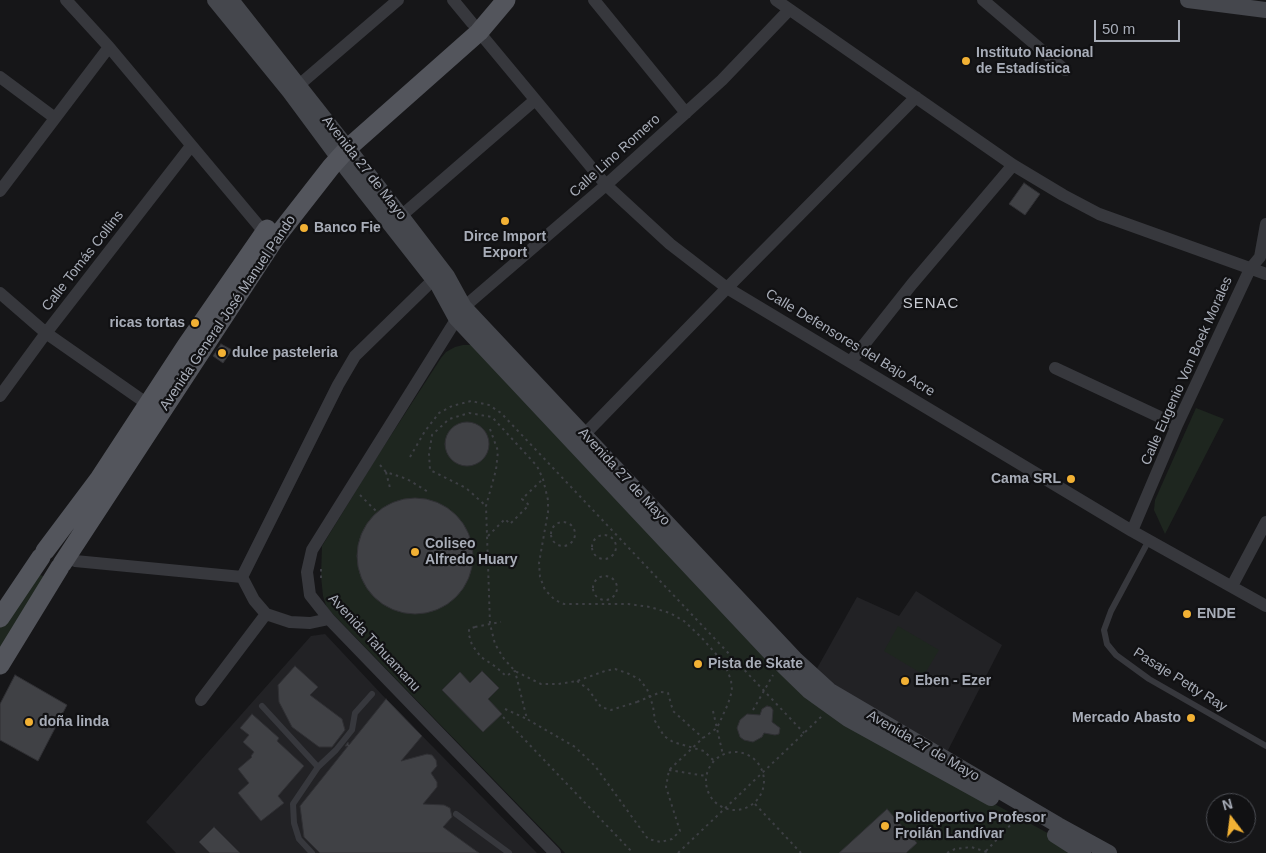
<!DOCTYPE html>
<meta charset="utf-8">
<style>
body{margin:0}
#map{position:relative;width:1266px;height:853px;overflow:hidden;background:#161618;font-family:Helvetica,sans-serif}
canvas{display:block}
.north{position:absolute;left:1206px;top:793px;width:50px;height:50px;box-sizing:border-box;background:#111113;border:1px solid #4d4f55;border-radius:50%;rotate:345deg;font-size:14px;font-weight:700;line-height:20px;text-align:center;color:#a8adb8}
.north::after{content:'';display:block;margin:auto;width:18px;height:22px;background:#f2b134;clip-path:polygon(50% 0,100% 100%,50% 72%,0 100%)}
.scale{position:absolute;left:1094px;top:20px;width:86px;height:22px;box-sizing:border-box;border:2px solid #a8adb8;border-top:0;padding-left:6px;font-size:15px;line-height:18px;white-space:nowrap;color:#a8adb8;-webkit-text-stroke:4px #111113;paint-order:stroke}
</style>
<div id="map">
<canvas width="1266" height="853"></canvas>
<div class="north">N</div>
<div class="scale">50 m</div>
</div>
<script>
const ctx = document.querySelector('canvas').getContext('2d');
ctx.lineJoin = 'round';
function paint(path, color) { ctx.fillStyle = color; ctx.fill(path, 'evenodd'); }
const toPath = rows => new Path2D(rows.map(r => 'M' + r).join(''));
function trace(path, color, width, dash) { ctx.strokeStyle = color; ctx.lineWidth = width; ctx.lineCap = dash ? 'butt' : 'round'; ctx.setLineDash(dash || []); ctx.stroke(path); }
function write(font, color, halo, rows, align = 'center') {
  ctx.font = font + ' Helvetica,sans-serif'; ctx.lineWidth = 4.5; ctx.setLineDash([]); ctx.textBaseline = 'middle'; ctx.strokeStyle = halo; ctx.fillStyle = color; for (const [text, x, y, turn = 0] of rows) {
    ctx.save(); ctx.translate(x, y); ctx.rotate((+turn || 0) * Math.PI / 180); ctx.textAlign = isNaN(turn) ? turn : align; if (halo) ctx.strokeText(text, 0, 0); ctx.fillText(text, 0, 0); ctx.restore();
  }
}
paint(toPath([
 [916,591,1002,645,945,756,815,672,857,597,899,616],
 [325,634,386,699,537,853,176,853,146,822,311,636]
]), '#222225');
paint(toPath([
 [463,345,476,345,845,722,1053,836,1070,853,565,853,327,608,323,596,321,576,322,546,375,460,441,358,446,352,455,347],
 [1196,408,1224,419,1165,534,1154,510,1155,500],
 [37,574,46,577,0,652,0,627],
 [898,626,939,650,924,675,884,651]
]), '#1e261f');
const building = toPath([
 [1024,183,1040,194,1025,215,1009,204,1024,183],
 [221,344,232,350,223,363,213,356,221,344],
 '445 444a22 22 0 1 1 44 0a22 22 0 1 1-44 0Z',
 '357 556a58 58 0 1 1 116 0a58 58 0 1 1-116 0Z',
 [295,666,318,687,310,695,342,719,345,730,332,747,319,747,292,727,279,702,278,685,295,666],
 [482,671,499,688,488,699,502,714,483,732,442,690,460,672,470,683,482,671],
 [15,675,67,705,38,761,0,740,0,704,15,675],
 [386,699,422,736,401,761,427,754,432,755,436,760,437,766,431,773,437,782,437,787,423,804,444,805,450,808,452,817,443,827,479,853,320,853,304,837,300,806,348,746,345,746,348,742,349,745,386,699],
 [767,706,771,707,773,710,772,722,780,728,779,734,775,735,764,733,762,737,753,742,744,740,740,737,737,728,740,720,747,714,760,715,762,709,767,706],
 [252,714,279,738,277,741,304,766,278,796,284,803,261,821,238,793,249,783,238,769,252,757,251,756,254,752,243,742,249,735,240,728,252,714],
 [887,809,917,843,906,853,839,853,887,809],
 [214,827,240,853,210,853,199,842,214,827]
]);
paint(building, '#404145');
trace(building, '#303034', 1);
trace(toPath([
 [490,429,498,451,496,470,486,506,490,624,495,644,504,659,515,671,541,684,558,684,577,681,605,671,615,669,627,673,639,679,647,689,653,706,655,721,664,736,673,742,704,751,714,761],
 [410,457,425,431,439,413,452,406,471,401,489,405,501,413,804,733],
 [380,465,386,472,407,479,430,493],
 [386,472,390,488],
 [360,495,377,512],
 '551 534a12 12 0 1 1 24 0a12 12 0 1 1-24 0Z',
 '592 547a12 12 0 1 1 24 0a12 12 0 1 1-24 0Z',
 [488,536,505,519,510,524,529,505,522,499,543,479],
 [321,569,321,579],
 '593 588a12 12 0 1 1 24 0a12 12 0 1 1-24 0Z',
 [475,627,469,629,469,635,472,645,481,657,496,667,506,676,515,671,527,719,575,747,595,766,648,839,661,842,672,839,680,831,666,787,669,770,703,738,717,728,728,704,732,691,731,680,727,670,716,654,701,637,684,621,670,613,650,607,628,604,564,604,555,600,545,590,540,577,539,563,548,512,548,500,543,479,537,466,492,417,469,413,449,419,432,435,429,454,430,470,466,488,486,506],
 [577,681,588,689,601,707,611,710,637,702],
 [661,692,668,693,673,711,703,738],
 [505,709,527,719],
 [753,710,773,675],
 [713,711,723,755],
 [503,717,633,853],
 '706 781a29 29 0 1 1 58 0a29 29 0 1 1-58 0Z',
 [669,770,706,776],
 [755,804,801,853],
 [986,851,1017,818],
 [678,853,822,716],
 [947,853,955,849,971,847,990,853]
]), '#3d3f44', 2, [2.5, 4]);
trace(toPath([
 [1149,540,1111,611,1104,630,1107,644,1116,655,1149,679,1266,746],
 [262,706,318,767],
 [456,814,509,853],
 [312,853,299,839,294,823,293,804,318,767,336,750,352,730,355,713,372,694]
]), '#37383d', 6);
trace(toPath([
 [66,0,109,47,264,232],
 [453,0,472,23],
 [594,0,686,113],
 [776,0,1013,165,1063,195,1099,214,1266,274],
 [983,0,1065,70],
 [479,32,606,185,670,244,727,288,1132,531,1266,606],
 [0,77,55,118],
 [292,91,398,0],
 [0,191,109,47],
 [401,216,535,100],
 [0,293,46,333,149,405],
 [851,361,912,284,1013,165],
 [1055,368,1177,425],
 [0,396,46,333,191,146],
 [579,440,727,288,916,97],
 [1132,531,1177,425,1250,269,1260,257,1266,224],
 [67,556,75,561,242,577,254,600,266,614,290,622,310,623,329,619],
 [242,577,338,385,355,356,434,279],
 [1232,586,1266,522],
 [201,700,266,614],
 [555,853,329,619,310,595,307,572,312,550,464,307,606,185,722,80,789,10]
]), '#37383d', 12);
trace(toPath([
 [215,0,290,92,347,169,438,285,456,318,776,659,809,691,848,719,991,798],
 [231,0,401,216,447,276,464,307,796,660,830,691,1058,825,1109,853],
 [1188,0,1266,10],
 [1055,835,1083,853]
]), '#45474d', 16);
trace(toPath([
 [45,551,99,479,186,346,267,229],
 [62,564,274,240,331,167,348,148,479,32,506,0],
 [0,618,41,557],
 [0,665,60,567]
]), '#53555c', 19);
trace(toPath([
 [475,627,501,622],
 [637,702,661,692]
]), '#3d3f44', 2, [2.5, 4]);
for (const [x, y, r, color] of [
 [966,61,5,"#f2b134"],
 [505,221,5,"#f2b134"],
 [304,228,5,"#f2b134"],
 [195,323,5,"#f2b134"],
 [222,353,5,"#f2b134"],
 [1071,479,5,"#f2b134"],
 [415,552,5,"#f2b134"],
 [1187,614,5,"#f2b134"],
 [698,664,5,"#f2b134"],
 [905,681,5,"#f2b134"],
 [1191,718,5,"#f2b134"],
 [29,722,5,"#f2b134"],
 [885,826,5,"#f2b134"]
]) { const dot = new Path2D(); dot.arc(x, y, r, 0, 2 * Math.PI); ctx.fillStyle = color; ctx.fill(dot); trace(dot, '#111113', 2); }
write('bold 14px', '#a8adb8', '#111113', [
 ["Instituto Nacional",976,53],
 ["de Estadística",976,69],
 ["Banco Fie",314,228],
 ["Dirce Import",505,237,"center"],
 ["Export",505,253,"center"],
 ["ricas tortas",185,323,"right"],
 ["dulce pasteleria",232,353],
 ["Cama SRL",1061,479,"right"],
 ["Coliseo",425,544],
 ["Alfredo Huary",425,560],
 ["ENDE",1197,614],
 ["Pista de Skate",708,664],
 ["Eben - Ezer",915,681],
 ["Mercado Abasto",1181,718,"right"],
 ["doña linda",39,722],
 ["Polideportivo Profesor",895,818],
 ["Froilán Landívar",895,834]
], 'left');
write('14px', '#a8adb8', '#111113', [
 ["Calle Lino Romero",615,156,-42],
 ["Avenida 27 de Mayo",364,168,52],
 ["Calle Tomás Collins",83,261,-52],
 ["Avenida General José Manuel Pando",228,313,-56],
 ["Calle Defensores del Bajo Acre",850,343,31],
 ["Calle Eugenio Von Boek Morales",1187,371,-66],
 ["Avenida 27 de Mayo",624,477,47],
 ["Avenida Tahuamanu",374,643,47],
 ["Pasaje Petty Ray",1180,680,32],
 ["Avenida 27 de Mayo",923,746,30]
]);
ctx.letterSpacing = '1px';
write('15px', '#c9ccd4', '#111113', [
 ["SENAC",931,304]
]);
ctx.letterSpacing = '0px';
</script>
